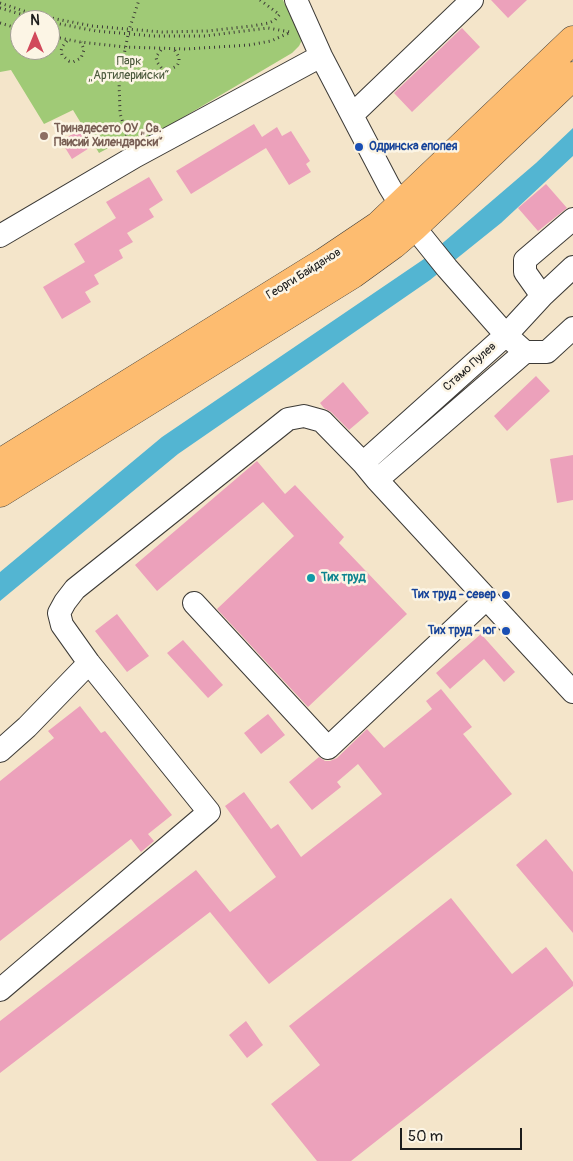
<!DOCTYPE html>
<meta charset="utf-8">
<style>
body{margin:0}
#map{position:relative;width:573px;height:1161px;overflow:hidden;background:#f4e5ca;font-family:Pangolin,sans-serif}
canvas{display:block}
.north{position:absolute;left:10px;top:10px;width:50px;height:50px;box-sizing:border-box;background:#fcf5e5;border:1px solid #a29e95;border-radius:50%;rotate:0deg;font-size:14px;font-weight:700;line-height:20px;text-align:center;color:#1c1c1c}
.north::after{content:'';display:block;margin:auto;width:18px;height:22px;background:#d1495b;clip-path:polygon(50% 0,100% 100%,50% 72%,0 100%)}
.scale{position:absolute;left:400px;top:1128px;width:122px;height:22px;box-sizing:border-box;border:2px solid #1c1c1c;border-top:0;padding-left:6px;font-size:15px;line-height:18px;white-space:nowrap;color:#1c1c1c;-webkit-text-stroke:4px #fcf5e5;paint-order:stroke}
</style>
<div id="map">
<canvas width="573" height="1161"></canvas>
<div class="north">N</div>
<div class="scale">50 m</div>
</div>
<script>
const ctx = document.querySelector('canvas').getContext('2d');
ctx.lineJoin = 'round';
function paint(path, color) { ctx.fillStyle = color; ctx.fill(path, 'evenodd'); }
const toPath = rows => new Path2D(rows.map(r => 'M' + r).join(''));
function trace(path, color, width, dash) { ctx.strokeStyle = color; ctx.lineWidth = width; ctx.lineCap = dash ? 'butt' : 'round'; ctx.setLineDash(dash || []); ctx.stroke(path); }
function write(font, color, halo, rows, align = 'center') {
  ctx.font = font + ' Pangolin,sans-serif'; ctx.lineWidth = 5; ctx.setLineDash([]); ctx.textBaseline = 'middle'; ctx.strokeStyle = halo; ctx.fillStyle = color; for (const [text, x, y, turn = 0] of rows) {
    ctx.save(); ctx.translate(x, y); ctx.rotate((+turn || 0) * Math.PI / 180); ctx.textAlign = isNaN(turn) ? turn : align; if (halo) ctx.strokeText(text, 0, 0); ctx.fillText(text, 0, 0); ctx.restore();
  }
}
paint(toPath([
 [0,0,283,0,302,40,299,46,292,53,131,148,116,144,99,153,73,110,44,124,11,70,0,72],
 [20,20,50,20,50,50,20,50]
]), '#a0ca76');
paint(toPath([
 [573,128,573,156,501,223,430,280,178,454,0,601,0,572,162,437,424,259,536,163]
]), '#53b5d2');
paint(toPath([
 [491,0,527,0,508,18],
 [462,28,480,47,412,112,394,93],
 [254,124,262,137,277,127,282,136,291,131,310,161,306,164,311,172,289,185,266,148,191,194,176,171],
 [84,127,94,145,72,159,61,141],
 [149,177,163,200,149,209,154,217,127,233,133,242,119,250,123,258,94,275,99,284,85,292,91,302,62,319,43,287,85,262,74,244,116,218,106,202],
 [546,184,567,208,538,231,518,208],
 [536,376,550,391,507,431,494,416],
 [343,382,369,413,349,430,331,412,324,408,320,403],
 [573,455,573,500,557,503,550,459],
 [257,461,285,494,295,485,344,537,339,543,407,614,308,707,217,609,294,536,263,502,157,591,135,565],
 [117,614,149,656,127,672,95,631],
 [481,634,515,672,504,682,484,659,450,689,436,673],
 [183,640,223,685,208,698,167,653],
 [441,689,472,727,463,734,512,794,269,984,210,912,0,1073,0,1021,196,870,230,912,276,877,225,806,244,792,271,829,278,824,301,857,382,794,358,764,337,782,341,787,312,810,289,782,319,757,325,761,330,761,337,758,367,729,384,748,432,709,426,701],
 [80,706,101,733,105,731,172,815,148,834,154,841,141,852,131,839,0,941,0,781,54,738,48,731],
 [268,714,285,735,261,754,244,733],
 [546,839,573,872,573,933,516,865],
 [451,898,512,974,546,947,573,982,573,986,351,1161,317,1161,271,1104,320,1065,289,1026],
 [246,1021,263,1045,247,1058,229,1035]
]), '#eca1bb');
const minor = toPath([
 [296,0,321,56,389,186,414,227,447,268,506,335,525,352],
 [352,115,472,0],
 [0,236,136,156,321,56],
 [542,296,525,272,525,260,573,219],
 [363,463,506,335,542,296,573,267],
 [377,480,525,352,547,352,573,328],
 [194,603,328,748,487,598],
 [0,751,27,727,89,663],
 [0,990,209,812,89,663,62,625,59,613,65,602,75,589,288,419,304,416,322,421,363,463,377,480,573,692]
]);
const major = toPath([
 [0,463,324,262,379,225,573,40],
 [0,493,353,274,393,245,414,227,573,76]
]);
trace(minor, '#3c3a36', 24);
trace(major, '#3c3a36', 29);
trace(toPath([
 [260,0,280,15],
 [0,3,36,15,92,26,162,32,207,31,252,26,269,23,275,20,281,13],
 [0,8,40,20],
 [50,22,96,31,153,36,205,36,268,28,290,32],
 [0,23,20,29],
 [50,36,80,42,125,47,186,49,249,45,271,41,291,32],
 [67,41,62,47,61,51,62,55,69,61,73,62,81,58,84,50,81,42],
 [161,50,156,57,157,62,163,70,168,70,177,66,179,62,179,57,174,49],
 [128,140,120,113,119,80,129,30,139,0]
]), '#3c3a36', 3, [1, 4]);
trace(minor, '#fff', 22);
trace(major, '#fdbc70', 28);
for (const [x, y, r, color] of [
 [44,136,5,"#8d6e63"],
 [359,147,5,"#1a4fb4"],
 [311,578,5,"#0f9aa8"],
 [506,595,5,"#1a4fb4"],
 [506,631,5,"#1a4fb4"]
]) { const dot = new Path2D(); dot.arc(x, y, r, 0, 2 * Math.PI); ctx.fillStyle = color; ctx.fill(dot); trace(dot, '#fcf5e5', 2); }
write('12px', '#4a593c', '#fcf5e5', [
 ["Парк",129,62],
 ["„Артилерийски“",129,76]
]);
write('bold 12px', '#785e54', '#fcf5e5', [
 ["Тринадесето ОУ „Св.",54,129],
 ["Паисий Хилендарски“",54,143]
], 'left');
write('bold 12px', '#164399', '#fcf5e5', [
 ["Одринска епопея",369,147,"left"],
 ["Тих труд - север",496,595],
 ["Тих труд - юг",496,631]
], 'right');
write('12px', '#1c1c1c', '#fcf5e5', [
 ["Георги Байданов",304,274,-32],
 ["Стамо Пулев",470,367,-42]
]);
write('bold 12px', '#0d838f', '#fcf5e5', [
 ["Тих труд",321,578]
], 'left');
</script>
